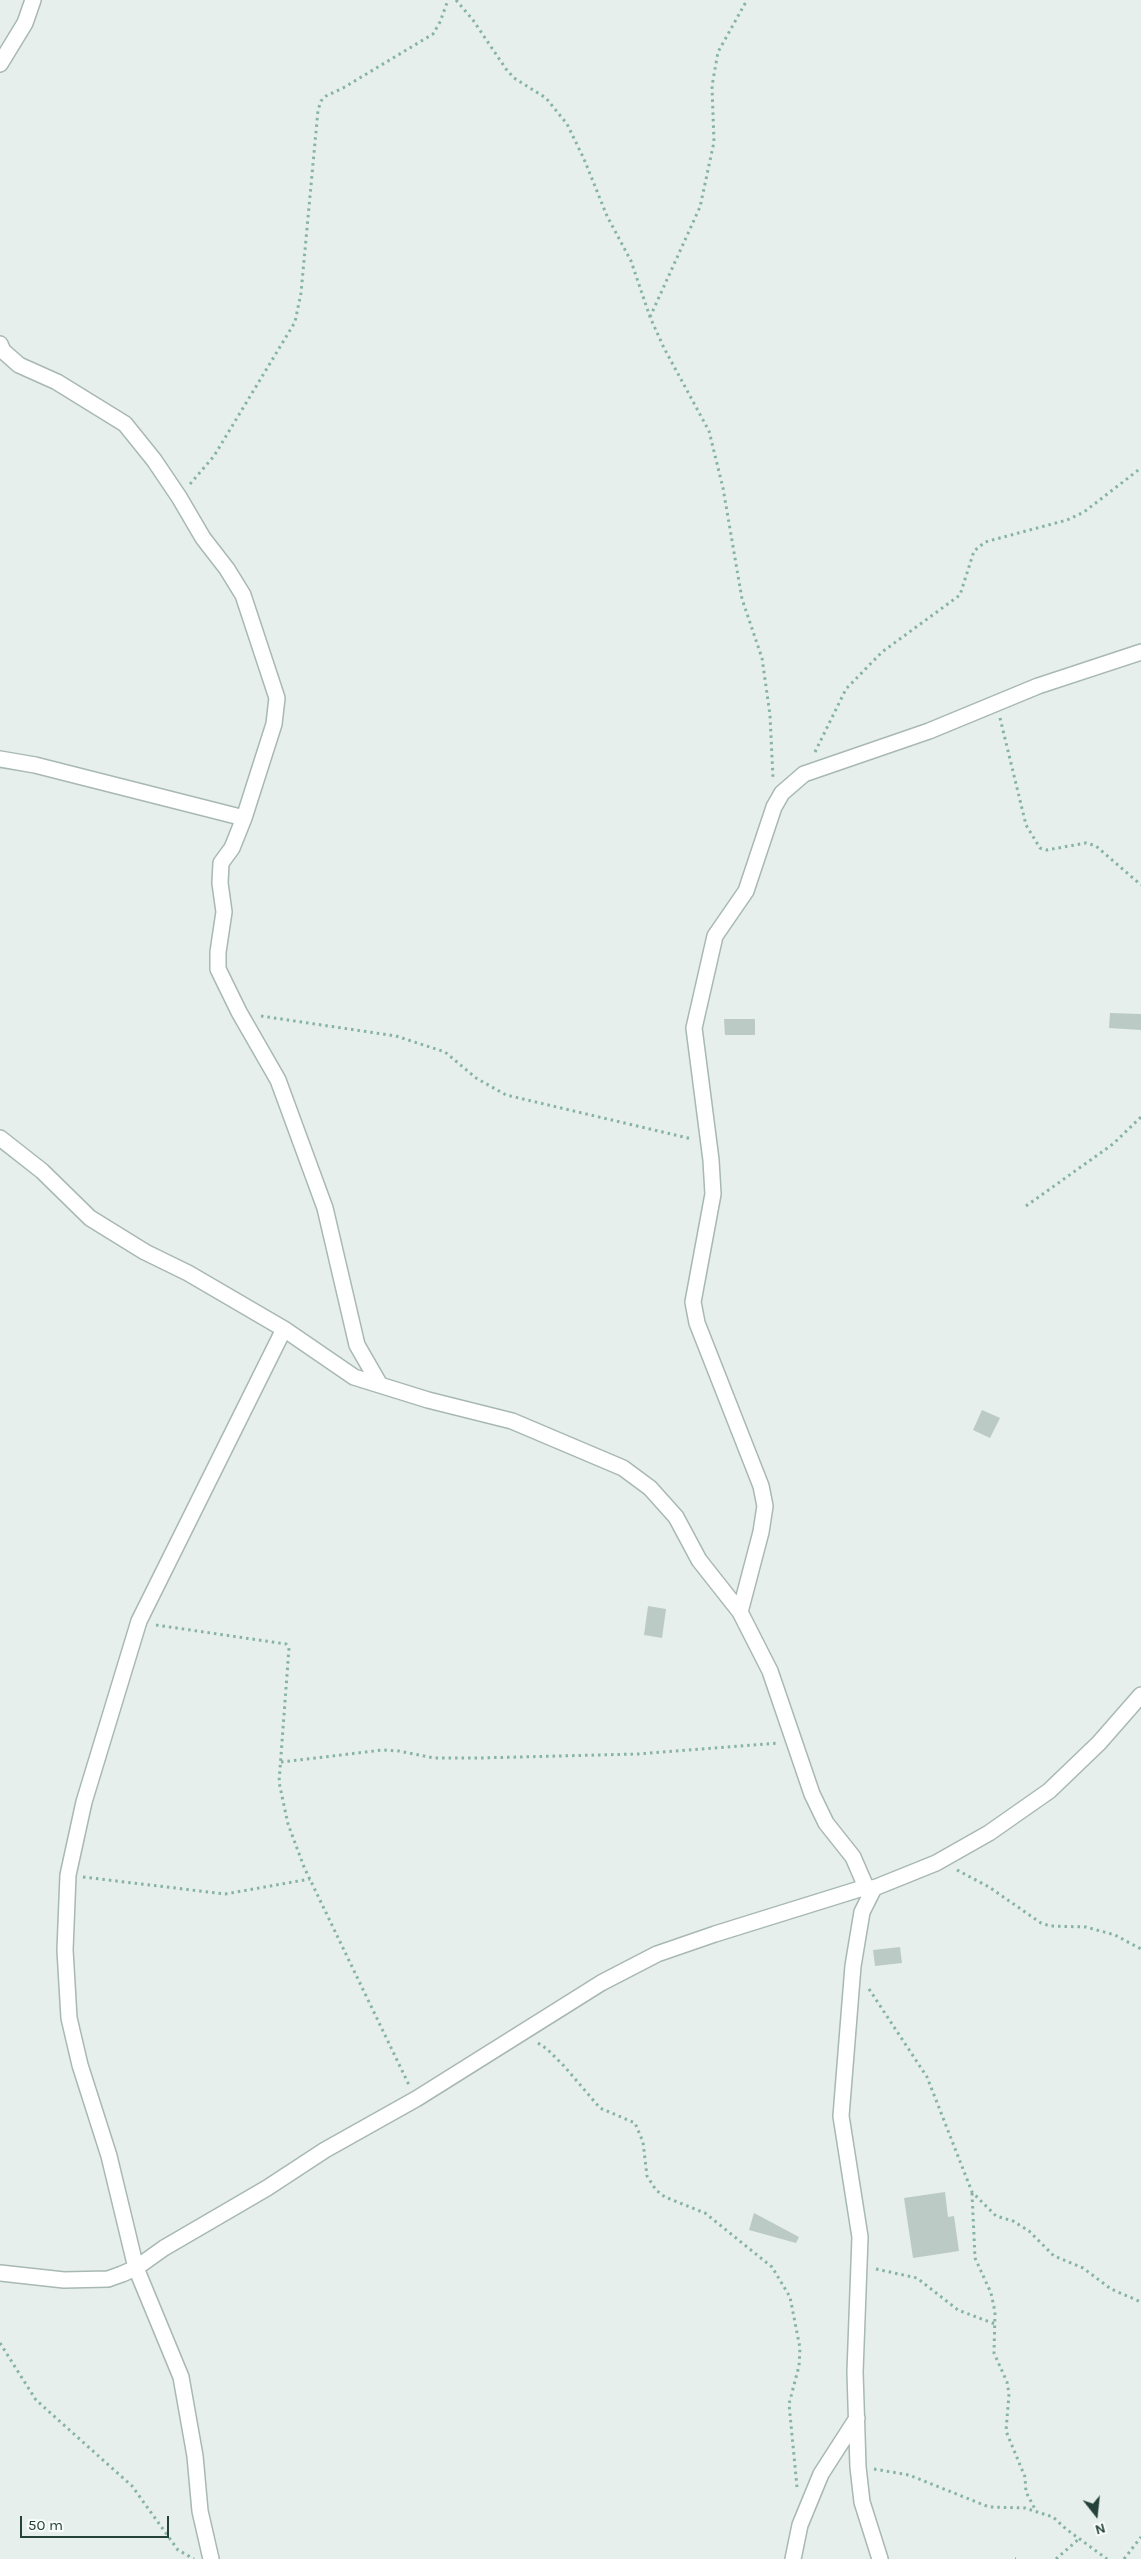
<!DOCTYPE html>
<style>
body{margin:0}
#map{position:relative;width:1141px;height:2559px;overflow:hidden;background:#e6efeb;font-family:Karla,sans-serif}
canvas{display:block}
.north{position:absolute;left:1071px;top:2489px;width:50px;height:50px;-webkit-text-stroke:4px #f7fbf9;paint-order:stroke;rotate:164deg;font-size:14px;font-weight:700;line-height:20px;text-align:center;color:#24423a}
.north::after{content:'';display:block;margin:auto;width:18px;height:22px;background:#24423a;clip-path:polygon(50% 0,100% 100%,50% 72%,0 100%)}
.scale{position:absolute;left:20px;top:2516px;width:149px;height:22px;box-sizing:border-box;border:2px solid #24423a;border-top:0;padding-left:6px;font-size:15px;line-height:18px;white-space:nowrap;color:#24423a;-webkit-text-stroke:4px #f7fbf9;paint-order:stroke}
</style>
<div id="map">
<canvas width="1141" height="2559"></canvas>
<div class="north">N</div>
<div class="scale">50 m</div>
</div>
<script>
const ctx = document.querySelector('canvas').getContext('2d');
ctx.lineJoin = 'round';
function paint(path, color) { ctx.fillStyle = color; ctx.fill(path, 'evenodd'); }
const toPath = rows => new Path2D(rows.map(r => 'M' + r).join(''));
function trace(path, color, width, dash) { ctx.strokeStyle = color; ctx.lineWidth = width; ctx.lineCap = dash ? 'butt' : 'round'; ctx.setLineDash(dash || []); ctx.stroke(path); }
paint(toPath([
 [1110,1013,1141,1014,1141,1030,1109,1028],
 [724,1019,755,1019,755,1035,725,1035],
 [982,1410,1000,1418,990,1438,973,1430],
 [648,1606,666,1609,662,1638,644,1635],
 [900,1947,902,1963,875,1966,873,1950],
 [945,2192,948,2217,954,2216,959,2251,913,2258,904,2198],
 [754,2213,799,2237,796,2243,749,2230]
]), '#bbcac4');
const minor = toPath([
 [0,64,25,23,33,0],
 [0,344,3,351,19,365,57,382,125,424,154,460,179,497,203,538,227,569,243,595,277,698,274,724,244,818,232,848,221,863,220,883,224,912,218,952,218,969,239,1012,278,1080,325,1208,357,1345,380,1385],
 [0,759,35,765,244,818],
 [0,1138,42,1171,90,1218,145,1252,188,1273,284,1329,354,1377,428,1400,512,1421,623,1468,650,1488,676,1517,699,1560,740,1612,770,1671,812,1794,826,1823,853,1857,866,1887],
 [740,1612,761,1532,765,1506,761,1486,697,1323,693,1302,713,1194,711,1160,694,1028,715,936,746,891,774,807,782,793,804,774,929,731,1038,686,1141,652],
 [0,2273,64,2280,108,2279,122,2274,136,2268,164,2248,267,2188,325,2150,416,2099,601,1983,657,1954,715,1934,866,1887,874,1888],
 [211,2559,200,2511,195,2456,181,2377,136,2268,109,2156,80,2065,69,2018,65,1950,68,1875,84,1802,139,1621,284,1329],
 [793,2559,800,2525,821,2474,857,2418],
 [880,2559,862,2502,858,2467,855,2372,860,2237,841,2116,853,1966,862,1912,874,1888,936,1863,989,1833,1049,1791,1099,1743,1141,1695]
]);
trace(minor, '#a8b8b2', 18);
trace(toPath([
 [456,0,473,20,506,69,514,78,546,98,567,124,584,159,607,216,631,261,650,317,664,348,709,431,723,488,742,599,762,658,770,715,773,778],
 [650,317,700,207,714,142,712,86,718,52,747,0],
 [190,484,214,456,295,322,301,293,318,110,321,101,326,96,343,88,433,34,440,22,448,0],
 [1000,718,1026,825,1040,848,1047,850,1086,843,1096,846,1141,885],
 [815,752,846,689,882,652,960,595,974,551,979,547,985,542,1067,520,1084,512,1141,468],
 [261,1016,396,1036,445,1052,476,1078,506,1095,692,1139],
 [1026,1206,1113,1144,1141,1117],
 [156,1625,286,1644,289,1648,279,1782,288,1824,304,1867,409,2085],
 [281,1762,383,1750,399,1751,434,1758,479,1758,638,1754,778,1743],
 [957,1870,989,1887,1041,1923,1050,1926,1086,1927,1115,1935,1141,1949],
 [83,1877,225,1894,310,1879],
 [869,1989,927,2077,972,2192,996,2216,1013,2221,1029,2231,1054,2256,1083,2268,1111,2289,1141,2302],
 [538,2043,547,2049,564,2066,600,2108,635,2123,643,2142,647,2176,656,2190,665,2197,705,2213,772,2267,790,2297,800,2348,799,2366,789,2404,797,2487],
 [972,2193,975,2258,991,2293,995,2312,994,2353,1007,2382,1009,2394,1006,2431,1025,2477,1026,2492,1036,2511],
 [876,2269,917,2278,958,2310,995,2324],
 [0,2343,36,2400,132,2486,178,2550,194,2559],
 [874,2469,909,2475,989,2507,1025,2508,1053,2517,1066,2529,1107,2559],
 [1015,2559,1016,2559],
 [1056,2559,1080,2538],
 [1124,2559,1141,2537]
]), '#86b3a5', 3, [2.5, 4]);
trace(minor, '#fff', 15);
</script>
